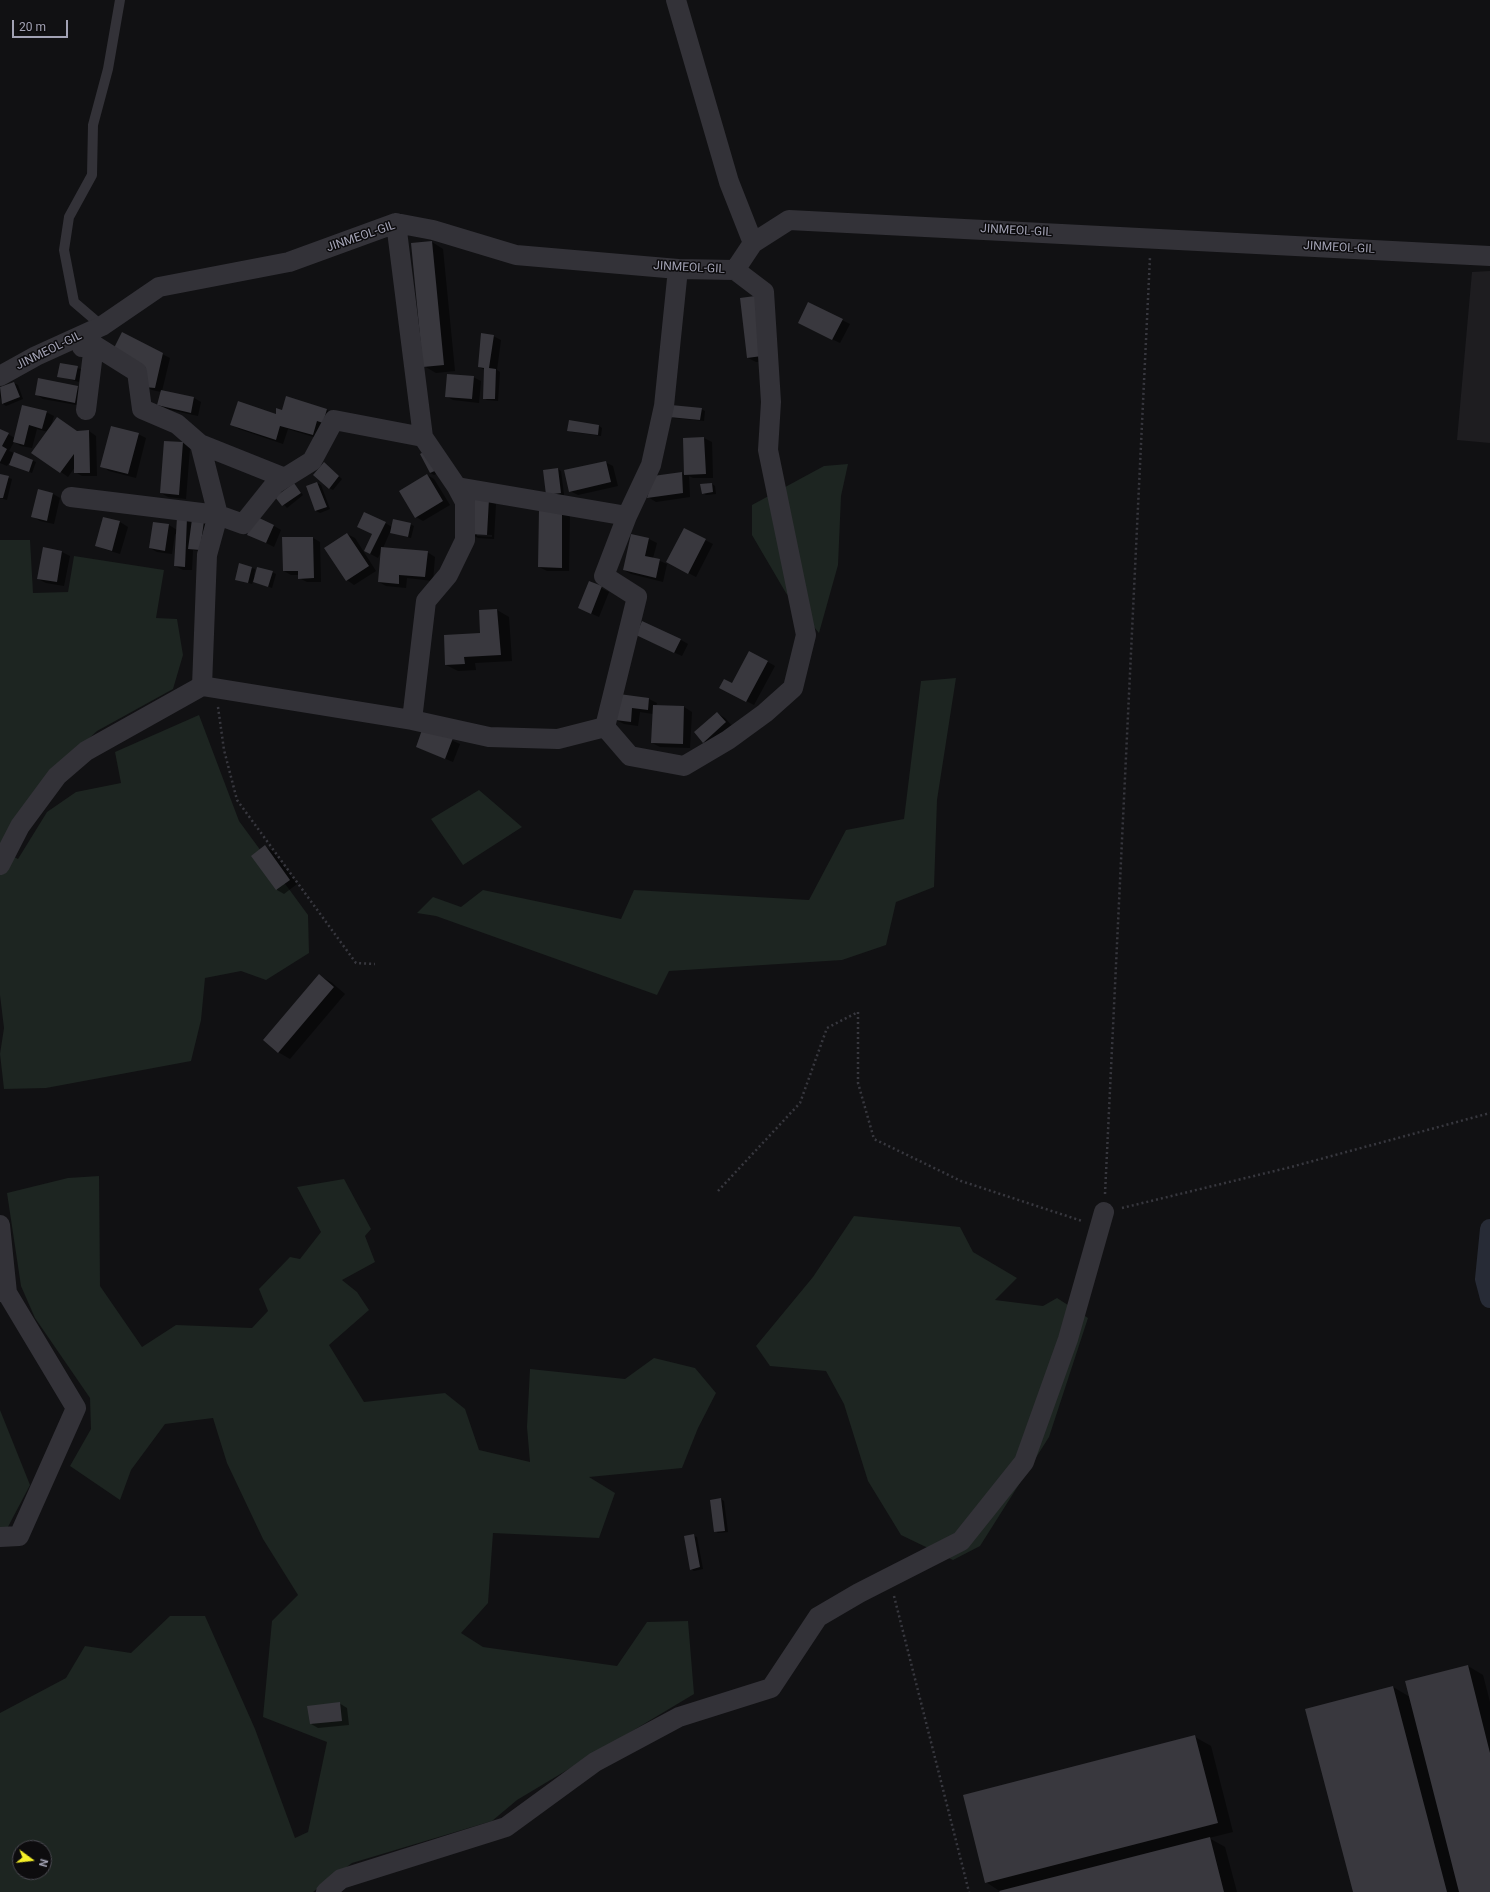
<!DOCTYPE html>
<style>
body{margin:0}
#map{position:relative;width:1490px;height:1892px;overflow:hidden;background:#111113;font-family:Roboto,sans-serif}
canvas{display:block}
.north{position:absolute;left:12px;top:1840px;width:40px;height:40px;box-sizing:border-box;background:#0d0c0e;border:1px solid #494850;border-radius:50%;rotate:105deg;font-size:11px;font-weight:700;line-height:16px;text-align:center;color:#a2a2b4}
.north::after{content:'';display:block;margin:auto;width:14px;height:18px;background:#f4ef28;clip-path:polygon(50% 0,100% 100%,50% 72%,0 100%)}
.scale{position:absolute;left:12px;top:20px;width:56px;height:18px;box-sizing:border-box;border:2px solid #a2a2b4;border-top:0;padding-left:5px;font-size:12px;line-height:14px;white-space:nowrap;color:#a2a2b4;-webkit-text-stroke:3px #0d0c0e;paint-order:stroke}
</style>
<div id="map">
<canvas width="1490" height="1892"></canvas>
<div class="north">N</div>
<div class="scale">20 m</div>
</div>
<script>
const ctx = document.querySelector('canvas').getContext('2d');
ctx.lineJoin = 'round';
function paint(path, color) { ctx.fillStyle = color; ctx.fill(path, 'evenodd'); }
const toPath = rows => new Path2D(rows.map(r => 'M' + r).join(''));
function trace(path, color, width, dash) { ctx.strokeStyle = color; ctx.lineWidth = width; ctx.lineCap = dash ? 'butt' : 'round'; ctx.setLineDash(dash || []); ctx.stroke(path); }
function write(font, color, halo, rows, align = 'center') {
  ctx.font = font + ' Roboto,sans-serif'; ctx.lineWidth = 3; ctx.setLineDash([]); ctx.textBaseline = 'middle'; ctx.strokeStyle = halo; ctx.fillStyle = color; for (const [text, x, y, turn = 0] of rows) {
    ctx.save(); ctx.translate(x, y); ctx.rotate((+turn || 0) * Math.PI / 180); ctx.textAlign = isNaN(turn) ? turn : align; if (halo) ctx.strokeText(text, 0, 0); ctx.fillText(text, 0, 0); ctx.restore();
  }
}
paint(toPath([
 [1490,271,1490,443,1457,440,1472,272]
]), '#1e1d20');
paint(toPath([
 [848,464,841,496,838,565,819,633,786,593,752,535,752,505,824,466],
 [0,540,30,540,33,593,68,592,74,556,164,570,156,618,177,619,183,655,173,689,97,731,51,774,1,850,18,859,47,812,76,792,121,783,115,752,199,715,239,821,308,915,309,953,266,980,241,971,205,978,201,1020,191,1061,46,1088,4,1089,0,1054,4,1028,0,995],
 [956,678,937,800,934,887,896,902,886,945,842,960,669,971,657,995,436,916,417,913,433,897,461,907,483,890,621,919,634,890,809,900,846,830,904,819,921,681],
 [479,790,522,827,463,865,431,819],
 [99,1176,100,1286,142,1347,176,1325,252,1328,268,1311,259,1289,290,1257,300,1259,321,1232,297,1187,344,1179,371,1229,365,1236,375,1262,342,1280,357,1292,369,1310,329,1345,364,1402,445,1393,465,1409,479,1450,530,1462,527,1427,530,1369,625,1379,654,1358,695,1368,716,1393,698,1428,682,1468,589,1477,615,1493,599,1538,493,1533,488,1603,461,1633,483,1647,617,1666,647,1622,688,1621,694,1694,517,1800,492,1821,352,1863,313,1892,0,1892,0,1713,66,1678,85,1646,131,1653,170,1616,205,1616,255,1729,295,1838,308,1832,327,1742,263,1717,272,1621,298,1595,263,1539,227,1463,213,1418,165,1424,131,1470,120,1500,70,1466,91,1429,90,1398,35,1318,21,1286,7,1193,68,1178],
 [20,1848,44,1848,44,1872,20,1872],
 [854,1216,960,1227,973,1252,1017,1278,995,1300,1043,1306,1057,1298,1088,1318,1049,1437,980,1546,953,1560,901,1535,868,1481,844,1404,826,1371,770,1366,756,1346,813,1277],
 [0,1410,30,1485,0,1542]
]), '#1d2521');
paint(toPath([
 [432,242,443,249,455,371,436,373,424,366],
 [754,297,769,360,756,362,748,358],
 [842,320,850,324,840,343,807,327],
 [493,336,501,340,497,370,500,372,498,401,487,400,484,398,485,370,479,367],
 [162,354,170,358,162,391,194,398,201,402,198,416,166,409,158,405,161,392,152,390,145,386],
 [61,364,81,369,79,382,58,376],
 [473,377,481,381,479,403,453,400,446,396],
 [14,383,18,385,23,399,6,406,3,404,0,397,0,389],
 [78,387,85,391,82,406,43,399,36,394],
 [23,406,46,412,54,416,51,426,57,418,78,432,89,431,96,436,97,476,82,476,75,472,75,467,68,477,61,472,48,432,37,429,32,448,21,446,14,442,9,451,36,462,32,473,9,463,7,466,0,463,0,430,15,438],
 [701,409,705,411,704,421,674,418,670,416],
 [327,410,334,414,320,439,288,429,283,444,239,429,231,424,276,415,283,411],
 [569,422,599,426,602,428,601,436,572,432,568,430],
 [138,434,146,438,136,478,109,471,102,466],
 [704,438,712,442,713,478,693,478,689,476,690,497,656,502,648,497,682,473,685,475,684,439],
 [183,443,190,448,186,499,168,497,161,493],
 [421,455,440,472,434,475,430,473],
 [605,462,613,466,618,486,578,495,570,491],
 [327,466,342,479,333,490,329,488],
 [558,469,561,471,564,495,551,497],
 [0,475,12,479,7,500,0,498],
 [427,475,434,479,450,505,423,521,416,517],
 [317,483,321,485,330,509,320,513,316,511,307,487],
 [294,484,303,495,287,508,277,497],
 [712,484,715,486,716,494,706,495,703,493],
 [53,494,60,498,54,524,40,521,32,516],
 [489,500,496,504,494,539,478,538,471,534],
 [477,534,492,535,492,537,477,536],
 [562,510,570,514,569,571,547,571,539,567],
 [104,518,120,522,128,527,120,554,104,549,96,545],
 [177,518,207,524,204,552,193,550,192,570,183,570,175,566,177,535,175,534,172,554,157,552,150,548,169,525,177,530],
 [385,523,392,527,410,524,414,526,411,538,390,532,383,548,427,552,435,557,433,581,407,578,406,588,386,586,379,582,382,550,378,558,365,551],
 [274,526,281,530,274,547,248,534],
 [347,534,355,538,376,571,354,585,347,580],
 [632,535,649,539,657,543,653,558,667,564,663,582,631,574,624,570],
 [313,538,320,542,321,582,307,582,299,578,299,575,291,575,284,571],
 [705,540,713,544,696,577,675,566],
 [44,548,62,552,70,556,64,586,46,583,38,579],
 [240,565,255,569,254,576,256,577,272,572,276,574,272,588,253,581,252,584,236,579],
 [589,582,609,592,599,617,579,608],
 [497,610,509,617,512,661,475,663,476,670,458,671,446,665,481,634],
 [645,639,681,640,688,644,682,656],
 [750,652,775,666,754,705,728,692],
 [620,695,649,699,657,703,656,706,684,707,692,712,690,748,660,747,652,743,653,714,640,712,638,726,624,724,616,720],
 [717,713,725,718,733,727,711,746,704,742],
 [424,728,460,744,453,762,417,747],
 [265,847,273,851,297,884,284,894,277,890],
 [320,976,331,982,345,994,290,1059,278,1052],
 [721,1499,724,1501,728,1532,718,1533,715,1531],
 [694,1536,697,1537,703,1569,694,1571,691,1569],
 [1468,1666,1483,1675,1490,1702,1490,1892,1354,1892,1393,1687,1410,1697],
 [339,1703,347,1708,349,1725,318,1728,311,1724],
 [1195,1737,1211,1746,1233,1832,1209,1838,1225,1847,1237,1892,1001,1892,986,1882]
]), '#0007');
trace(toPath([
 [1490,1229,1485,1279,1490,1298]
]), '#272b36', 20);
paint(toPath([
 [432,241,444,365,423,367,411,243],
 [755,296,762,356,747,358,740,298],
 [808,302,843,319,832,340,798,323],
 [122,332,163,353,155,388,144,387,146,368,113,350],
 [481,333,494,335,489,368,496,369,495,399,483,399,484,368,478,367],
 [60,363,78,366,75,380,57,377],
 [447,374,474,376,472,399,445,397],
 [38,378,78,386,75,403,35,395],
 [14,382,20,397,2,404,0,387],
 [161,390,194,397,191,413,157,405],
 [286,396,327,409,323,423,317,421,313,435,280,426,276,440,230,425,238,401,276,414,276,408,282,410],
 [22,405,47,411,42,429,29,425,24,445,13,442],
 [671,405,702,408,700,420,669,417],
 [57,417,77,431,89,430,90,473,74,473,74,454,60,473,31,453],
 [569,420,599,425,598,435,567,431],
 [111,426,139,433,128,474,100,467],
 [0,429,9,433,2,446,7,449,0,462],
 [704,437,706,474,684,475,683,438],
 [164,441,183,442,179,495,160,493],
 [427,450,437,470,430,473,420,454],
 [14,452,33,460,29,472,9,465],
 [606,461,611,482,569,492,564,470],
 [324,462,339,476,329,489,313,475],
 [558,468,561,493,546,495,543,470],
 [682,472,683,493,647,498,653,476],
 [0,474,9,476,3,498,0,498],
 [427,474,443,501,415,518,399,491],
 [317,482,327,507,315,511,306,486],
 [294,483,301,493,282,506,275,497],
 [712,483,713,492,702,494,700,484],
 [38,489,53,493,47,521,31,517],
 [473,498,489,499,487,535,470,534],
 [539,509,562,509,562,568,538,567],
 [364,512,386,522,370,554,364,551,372,534,357,527],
 [255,516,274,525,266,543,247,535],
 [103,517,120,521,112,551,95,546],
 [177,517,187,518,185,567,174,566],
 [192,519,204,521,200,550,188,549],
 [393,519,411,523,408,537,390,533],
 [153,522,169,524,165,551,149,548],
 [684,528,706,539,688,574,666,562],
 [347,533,369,566,346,581,324,548],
 [631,534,649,538,645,556,660,559,656,578,623,570],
 [282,537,313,537,314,578,298,579,298,571,283,571],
 [43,547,62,551,57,582,37,579],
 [381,547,428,551,425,577,399,575,399,584,378,582],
 [239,563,252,567,248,583,235,580],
 [257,567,273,571,268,587,253,582],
 [589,581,602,586,591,614,578,608],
 [497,609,501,655,464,657,465,664,445,665,444,635,480,633,479,610],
 [642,621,681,639,674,653,636,635],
 [749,651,768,661,746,702,719,688,724,679,732,683],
 [619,694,649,698,648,710,632,708,631,722,615,720],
 [653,705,684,706,683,744,651,743],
 [717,712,726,722,703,743,694,732],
 [423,727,453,738,445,759,416,747],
 [265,845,290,880,276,890,251,856],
 [319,974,334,987,278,1053,263,1040],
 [721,1498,725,1531,714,1532,710,1500],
 [694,1534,700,1567,690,1570,684,1536],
 [1468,1665,1490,1753,1490,1892,1459,1892,1405,1681],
 [1393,1686,1447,1892,1353,1892,1305,1709],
 [340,1702,342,1721,310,1724,307,1706],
 [1195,1735,1218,1823,985,1883,963,1795],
 [1210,1837,1224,1892,1000,1892,999,1891]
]), '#39383e');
trace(toPath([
 [218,707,224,750,237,800,356,963,375,964],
 [718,1191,800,1103,827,1028,858,1012,858,1083,874,1139,961,1181,1082,1221],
 [1105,1194,1150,257],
 [1122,1208,1291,1167,1490,1113],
 [894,1596,969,1892]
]), '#38383f', 2.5, [2, 3]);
trace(toPath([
 [102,326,74,302,64,250,69,217,92,175,93,125,108,69,120,0]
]), '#333238', 10);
trace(toPath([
 [676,0,729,182,753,243],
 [396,223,423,437,457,487,465,502,465,540,448,575,426,601,412,720],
 [678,269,664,406,651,465,627,516,604,576,637,597,605,727,630,756,684,766,728,740,765,713,793,688,806,635,768,450,771,402,764,292,735,270],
 [82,347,94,345,86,410],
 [0,376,36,356,102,326,159,287,289,262,396,223,433,230,516,255,678,269,735,270,753,243,789,220,1490,256],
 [200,444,285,478],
 [457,487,627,516],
 [71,497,218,515,200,444,177,424,142,409,137,372,94,345],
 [202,686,207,555,218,515,243,524,275,484,312,461,334,420,423,437],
 [0,865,20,826,57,776,86,751,202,686,412,720,489,737,558,739,605,727],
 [0,1225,7,1293],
 [0,1292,7,1293,76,1408,19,1536,0,1537],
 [326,1892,341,1879,506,1827,595,1762,679,1717,771,1688,818,1617,859,1593,961,1541,1024,1462,1068,1339,1104,1212]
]), '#333238', 20);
write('12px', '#a2a2b4', '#0d0c0e', [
 ["JINMEOL-GIL",1016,231,3],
 ["JINMEOL-GIL",361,237,-19],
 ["JINMEOL-GIL",1339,248,3],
 ["JINMEOL-GIL",689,268,3],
 ["JINMEOL-GIL",49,351,-26]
]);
</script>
